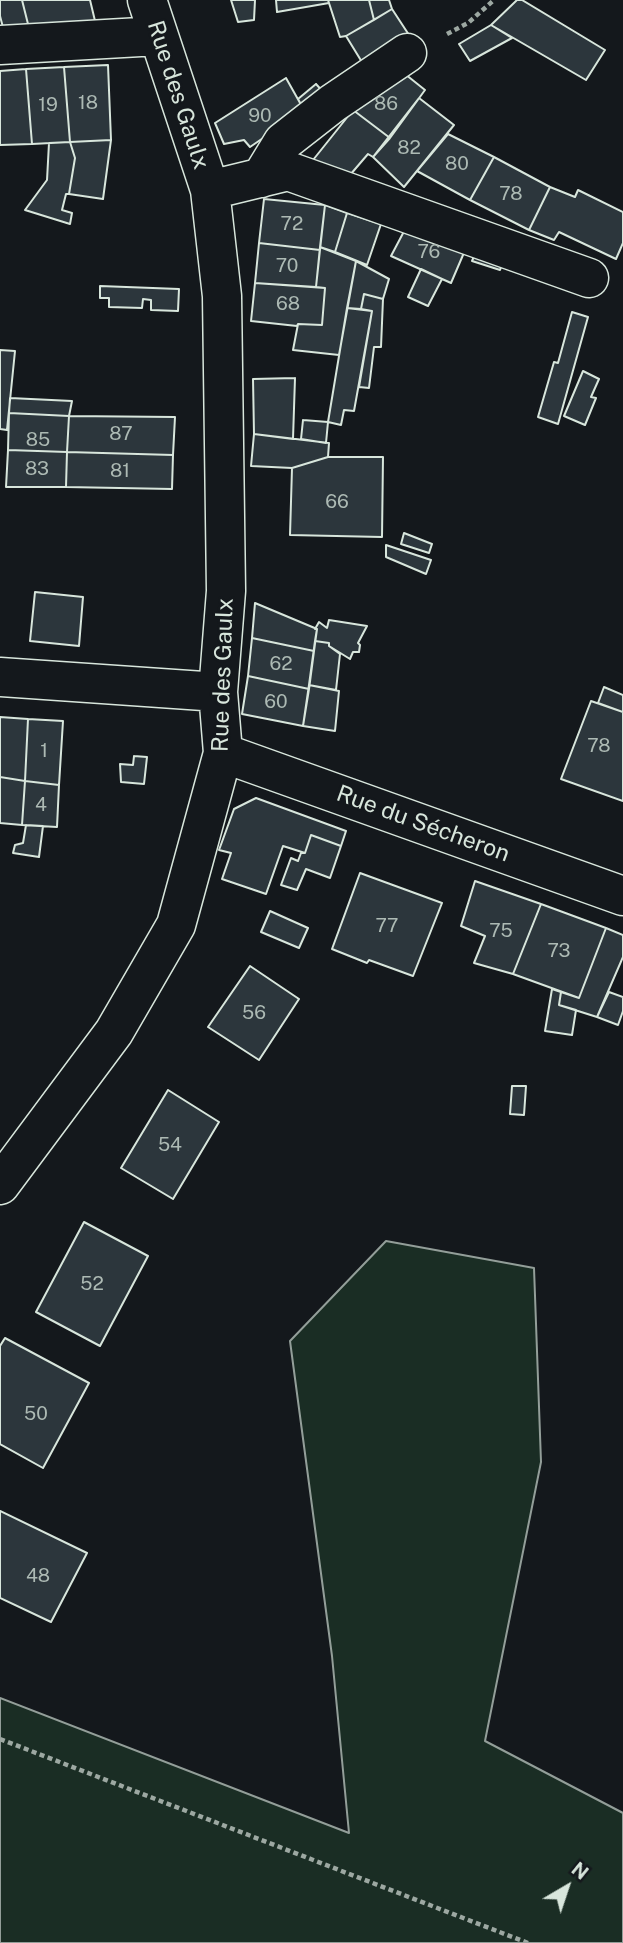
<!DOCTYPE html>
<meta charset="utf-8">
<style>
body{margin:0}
#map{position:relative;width:623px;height:1943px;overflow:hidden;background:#14181c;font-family:"Public Sans",sans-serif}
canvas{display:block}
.north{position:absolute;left:532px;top:1852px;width:70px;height:70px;-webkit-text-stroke:5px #14181c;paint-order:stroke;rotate:39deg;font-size:19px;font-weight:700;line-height:28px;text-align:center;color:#d8e6dc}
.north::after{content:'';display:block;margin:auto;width:24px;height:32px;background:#d8e6dc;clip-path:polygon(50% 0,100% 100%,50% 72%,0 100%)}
</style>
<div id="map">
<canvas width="623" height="1943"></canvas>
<div class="north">N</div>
</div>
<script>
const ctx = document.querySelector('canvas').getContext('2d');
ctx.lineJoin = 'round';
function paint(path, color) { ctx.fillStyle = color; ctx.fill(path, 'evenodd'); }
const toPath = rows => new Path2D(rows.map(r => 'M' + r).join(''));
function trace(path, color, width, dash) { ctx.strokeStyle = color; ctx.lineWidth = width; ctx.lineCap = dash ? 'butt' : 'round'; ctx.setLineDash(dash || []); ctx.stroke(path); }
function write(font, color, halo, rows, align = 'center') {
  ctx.font = font + ' "Public Sans",sans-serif'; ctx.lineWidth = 5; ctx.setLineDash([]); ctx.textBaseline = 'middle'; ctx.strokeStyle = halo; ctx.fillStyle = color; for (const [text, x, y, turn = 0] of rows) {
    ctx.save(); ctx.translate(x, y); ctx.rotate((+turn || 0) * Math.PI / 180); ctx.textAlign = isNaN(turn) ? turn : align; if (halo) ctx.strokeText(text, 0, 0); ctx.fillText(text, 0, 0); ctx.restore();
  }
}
const green = toPath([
 [386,1241,534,1268,541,1462,485,1741,623,1813,623,1943,0,1943,0,1698,349,1833,332,1656,290,1341,386,1241]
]);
paint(green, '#1a2d24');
trace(green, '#939e99', 2);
const building = toPath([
 [0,0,22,0,30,32,5,35,0,16,0,0],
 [22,0,90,0,96,25,30,32,22,0],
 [231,0,255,0,254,20,238,22,231,0],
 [276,0,328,0,329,3,277,12,276,0],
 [328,0,369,0,374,20,346,36,340,37,328,0],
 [369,0,389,0,392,9,374,20,369,0],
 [517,0,522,0,605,50,586,80,491,25,517,0],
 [392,9,411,38,365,67,346,36,392,9],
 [491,25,512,38,470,61,459,44,491,25],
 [108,65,111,140,70,142,64,67,108,65],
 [395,66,425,90,390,138,353,110,395,66],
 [64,67,70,142,32,144,26,69,64,67],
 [26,69,32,144,0,145,0,71,26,69],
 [286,78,304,110,250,147,244,140,224,144,215,123,286,78],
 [316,84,326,95,304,110,298,99,316,84],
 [419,98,454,125,404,187,373,157,419,98],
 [353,110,390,138,373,157,368,154,344,182,313,160,353,110],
 [448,134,494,157,470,200,417,171,448,134],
 [111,140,103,199,69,194,75,158,70,142,111,140],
 [70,142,75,158,69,194,66,194,62,210,72,213,70,224,25,210,47,180,49,143,70,142],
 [494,157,550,187,529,230,470,200,494,157],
 [550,187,575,197,578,190,623,212,623,243,616,259,559,232,554,240,529,230,550,187],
 [264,199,325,205,320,250,259,243,264,199],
 [325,205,347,213,335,252,320,247,325,205],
 [347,213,381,224,367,265,335,252,347,213],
 [410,220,466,248,451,283,391,256,410,220],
 [481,240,507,250,500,270,472,261,481,240],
 [259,243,320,250,316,287,255,283,259,243],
 [320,247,356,261,339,355,293,350,298,324,322,325,325,288,316,287,320,247],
 [356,261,389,279,383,299,364,294,361,309,347,308,356,261],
 [421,269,442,279,428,306,408,297,421,269],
 [255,283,325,288,322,325,298,324,297,326,251,321,255,283],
 [100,286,179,289,178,311,151,310,151,300,143,299,142,308,109,307,109,298,100,298,100,286],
 [364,294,383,299,381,347,374,347,369,388,359,387,372,311,361,309,364,294],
 [347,308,372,311,354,411,344,410,341,425,328,422,347,308],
 [572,312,588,317,558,424,538,417,554,362,558,363,572,312],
 [0,350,15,351,7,430,0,429,0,350],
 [583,371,599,379,591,397,596,398,585,425,564,416,583,371],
 [295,378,293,439,254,434,253,379,295,378],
 [10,398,72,401,69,416,9,413,10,398],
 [9,413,69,416,67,452,8,450,9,413],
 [69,416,175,417,173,455,67,452,69,416],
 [303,420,328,422,326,443,301,439,303,420],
 [254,434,329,443,328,457,292,468,251,466,254,434],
 [8,450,67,452,66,487,6,487,8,450],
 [67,452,173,455,172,489,66,487,67,452],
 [328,457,383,457,382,537,290,535,292,468,328,457],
 [404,533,432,544,429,553,401,544,404,533],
 [386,545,431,560,426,574,386,557,386,545],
 [35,592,83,597,79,646,30,641,35,592],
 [255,603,317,629,314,651,252,638,255,603],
 [329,620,367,626,358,643,360,645,359,652,353,652,350,659,329,646,329,643,315,641,317,629,315,629,319,622,327,628,329,620],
 [252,638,314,651,309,689,248,676,252,638],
 [315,641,329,643,329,646,340,654,336,690,309,685,315,641],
 [248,676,309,689,303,726,242,714,248,676],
 [309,685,339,691,335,731,303,726,309,685],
 [604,687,623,695,623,712,598,703,604,687],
 [591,701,623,712,623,801,561,779,591,701],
 [0,717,28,719,25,781,0,777,0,717],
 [28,719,63,721,59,785,25,781,28,719],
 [134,756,147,757,144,784,121,782,120,764,133,765,134,756],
 [0,777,25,781,22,825,0,823,0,777],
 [25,781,59,785,57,827,22,825,25,781],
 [256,798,346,831,341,846,311,835,305,853,283,846,266,894,222,879,231,853,219,850,234,809,256,798],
 [26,825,43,826,39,857,13,853,15,845,23,843,26,825],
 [311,835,341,846,330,878,306,869,297,890,281,885,291,858,298,861,301,853,305,853,311,835],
 [360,873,442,903,413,976,369,960,367,963,332,949,360,873],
 [475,881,541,904,513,974,474,963,485,936,461,926,475,881],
 [541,904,606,928,579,998,513,974,541,904],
 [270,911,308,928,299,948,261,932,270,911],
 [606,928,623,935,623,957,597,1017,559,1005,561,992,579,998,606,928],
 [250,966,299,999,259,1060,208,1027,250,966],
 [552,989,561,992,559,1005,576,1010,572,1035,545,1031,552,989],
 [609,992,623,997,623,1011,618,1025,597,1017,609,992],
 [512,1086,526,1086,524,1115,510,1114,512,1086],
 [168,1090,219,1122,173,1199,121,1168,168,1090],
 [84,1222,148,1256,100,1346,36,1312,84,1222],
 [5,1338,89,1383,43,1468,0,1444,0,1346,5,1338],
 [0,1511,87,1553,51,1622,0,1598,0,1511]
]);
paint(building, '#2c363c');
trace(building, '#d8e6dc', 2);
const street = toPath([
 [0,45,158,36],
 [261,178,283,142,333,103,407,53],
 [210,190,288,171,589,278],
 [0,677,218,692],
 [223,753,623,896],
 [0,1185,114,1032,176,925,223,753,218,692,226,591,222,296,210,190,147,0]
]);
trace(street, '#d8e6dc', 41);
trace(toPath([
 [447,34,468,23,494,0],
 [0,1739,528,1943]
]), '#9da8a2', 4.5, [5, 3.5]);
trace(street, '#14181c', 38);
write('19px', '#adbab4', null, [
 ["18",88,103],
 ["86",386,104],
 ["19",48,105],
 ["90",260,116],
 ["82",409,148],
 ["80",457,164],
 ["78",511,194],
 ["72",292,224],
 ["76",429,252],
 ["70",287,266],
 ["68",288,304],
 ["87",121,434],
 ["85",38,440],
 ["83",37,469],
 ["81",120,471],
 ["66",337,502],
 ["62",281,664],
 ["60",276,702],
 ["78",599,746],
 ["1",44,751],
 ["4",41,805],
 ["77",387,926],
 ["75",501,931],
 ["73",559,951],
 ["56",254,1013],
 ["54",170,1145],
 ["52",92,1284],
 ["50",36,1414],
 ["48",38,1576]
]);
write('23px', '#d8e6dc', '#14181c', [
 ["Rue des Gaulx",178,95,72],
 ["Rue des Gaulx",223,675,-88],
 ["Rue du Sécheron",423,824,20]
]);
</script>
